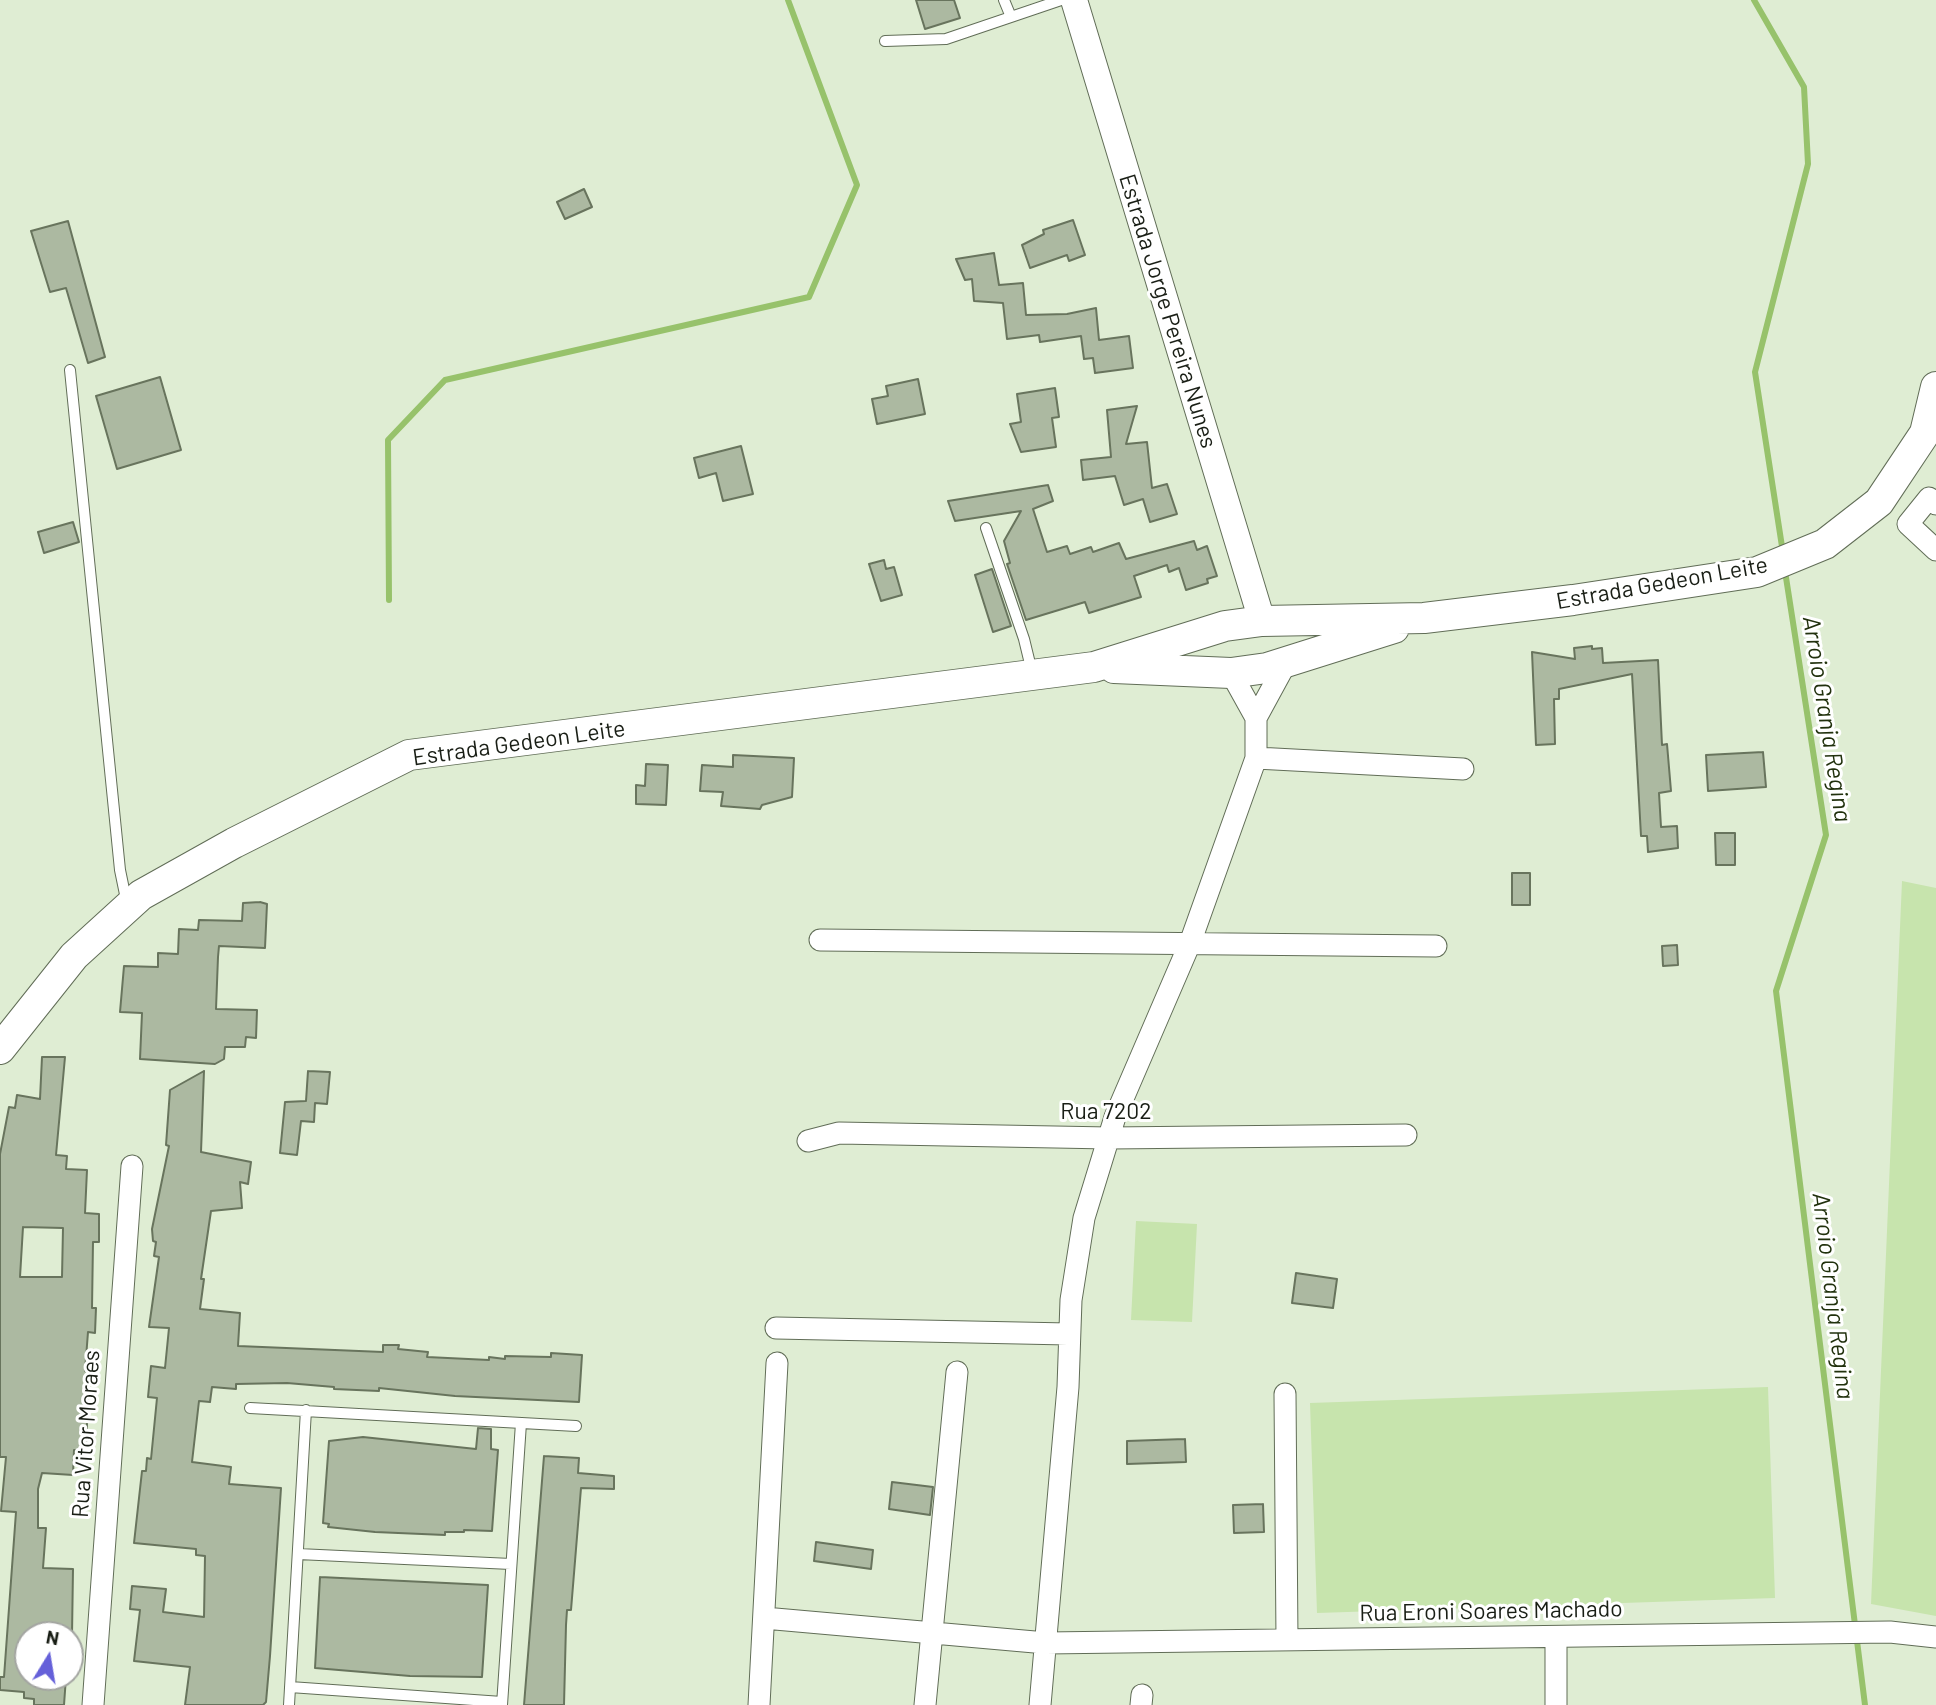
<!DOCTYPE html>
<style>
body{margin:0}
#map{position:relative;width:1936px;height:1705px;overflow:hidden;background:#dfedd3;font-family:Barlow,sans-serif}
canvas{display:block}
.north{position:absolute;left:14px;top:1621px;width:70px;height:70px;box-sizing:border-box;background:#fff;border:2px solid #a3a5a1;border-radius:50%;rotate:11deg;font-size:19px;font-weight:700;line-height:28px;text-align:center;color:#191e15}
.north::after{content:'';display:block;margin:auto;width:24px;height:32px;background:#6560d9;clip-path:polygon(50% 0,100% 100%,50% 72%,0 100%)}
</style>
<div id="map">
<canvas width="1936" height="1705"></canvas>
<div class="north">N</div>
</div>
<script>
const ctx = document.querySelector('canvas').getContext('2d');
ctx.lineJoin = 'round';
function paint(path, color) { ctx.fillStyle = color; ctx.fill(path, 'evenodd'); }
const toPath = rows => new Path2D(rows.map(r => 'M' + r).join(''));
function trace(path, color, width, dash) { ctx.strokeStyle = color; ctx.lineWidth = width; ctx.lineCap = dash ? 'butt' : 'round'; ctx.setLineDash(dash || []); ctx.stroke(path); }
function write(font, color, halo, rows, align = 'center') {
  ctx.font = font + ' Barlow,sans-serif'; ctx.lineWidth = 6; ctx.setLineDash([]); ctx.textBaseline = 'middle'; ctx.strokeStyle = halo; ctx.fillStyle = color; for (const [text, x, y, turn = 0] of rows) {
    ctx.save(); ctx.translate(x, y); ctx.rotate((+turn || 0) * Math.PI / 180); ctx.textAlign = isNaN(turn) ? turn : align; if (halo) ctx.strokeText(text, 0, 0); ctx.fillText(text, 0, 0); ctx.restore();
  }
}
paint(toPath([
 [1902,881,1936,888,1936,1616,1871,1604],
 [1136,1221,1197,1224,1192,1322,1131,1320],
 [1768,1387,1775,1598,1317,1613,1310,1403]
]), '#c7e4ad');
trace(toPath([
 [1754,0,1804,87,1808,164,1755,372,1783,553],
 [1785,571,1826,835,1776,991,1865,1705],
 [389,600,388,440,445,380,809,297,857,185,788,0]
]), '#97c26b', 6);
const building = toPath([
 [916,0,954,0,960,18,925,29,916,0],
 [584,189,592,207,565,219,557,202,584,189],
 [1073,220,1085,255,1069,261,1067,255,1030,268,1022,245,1044,234,1043,230,1073,220],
 [68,221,105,357,88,363,66,288,50,292,31,231,68,221],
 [994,253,999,285,1023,283,1026,315,1067,314,1096,308,1099,340,1129,336,1133,368,1095,373,1093,358,1084,359,1081,336,1040,342,1039,335,1007,339,1003,303,974,301,972,279,965,280,956,259,994,253],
 [160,377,181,450,117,469,96,396,160,377],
 [918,379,925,414,877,424,872,399,888,396,886,386,918,379],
 [1055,388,1059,417,1052,418,1056,447,1021,452,1010,424,1021,422,1017,394,1055,388],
 [1137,406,1126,444,1147,442,1152,488,1167,484,1177,514,1150,522,1143,499,1124,505,1115,476,1083,480,1081,460,1111,457,1107,410,1137,406],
 [741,446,753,494,723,501,716,473,699,478,694,458,741,446],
 [1048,485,1053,501,1033,509,1047,552,1067,546,1070,554,1091,547,1093,552,1119,543,1126,559,1194,541,1197,550,1207,546,1217,576,1207,579,1208,583,1186,590,1179,568,1169,572,1167,565,1134,576,1141,597,1089,613,1085,602,1026,620,1007,564,1010,563,1004,541,1021,511,955,521,948,501,1048,485],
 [73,522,79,542,44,553,38,532,73,522],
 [884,560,886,569,894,567,902,595,881,601,869,564,884,560],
 [992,569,1011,626,993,632,975,575,992,569],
 [1592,646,1592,649,1602,648,1603,663,1658,660,1662,745,1667,744,1671,791,1659,793,1661,827,1677,826,1678,848,1648,852,1647,836,1641,836,1632,674,1559,689,1559,699,1554,699,1555,744,1536,745,1532,652,1575,659,1574,648,1592,646],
 [1763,752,1766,787,1708,791,1706,755,1763,752],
 [733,755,794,758,792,797,762,805,760,809,721,806,723,792,700,791,702,765,733,767,733,755],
 [646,764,668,765,666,805,636,804,636,785,645,786,646,764],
 [1715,833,1735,833,1735,865,1716,865,1715,833],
 [1512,873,1530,873,1530,905,1512,905,1512,873],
 [260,902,267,904,265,948,219,946,218,957,216,1009,257,1010,256,1038,246,1037,245,1047,225,1047,224,1059,215,1064,140,1059,142,1013,120,1012,124,966,158,967,158,953,178,954,179,929,198,930,199,920,242,921,243,903,260,902],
 [1677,945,1678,965,1663,966,1662,946,1677,945],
 [42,1057,65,1057,56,1155,67,1156,66,1169,87,1170,85,1213,99,1214,99,1242,93,1242,92,1308,96,1308,95,1333,88,1332,85,1371,89,1372,86,1450,74,1450,73,1475,42,1473,38,1489,38,1528,46,1528,43,1568,73,1569,72,1635,28,1635,28,1677,66,1677,64,1705,34,1705,34,1699,24,1698,24,1692,0,1690,0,1677,4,1677,16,1512,1,1511,6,1457,0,1457,0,1154,9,1107,15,1108,17,1095,40,1099,42,1057],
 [23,1227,63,1228,62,1277,20,1277,23,1227],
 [204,1071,201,1152,251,1162,248,1184,240,1182,242,1208,211,1211,201,1279,204,1279,200,1309,240,1313,238,1346,383,1352,383,1345,399,1345,398,1349,428,1352,427,1357,489,1360,489,1357,505,1359,505,1356,551,1357,551,1353,582,1355,579,1402,455,1396,379,1388,379,1391,334,1389,334,1387,287,1383,236,1384,236,1389,212,1387,210,1402,199,1401,192,1462,231,1467,229,1484,281,1488,270,1656,266,1702,263,1705,185,1705,190,1667,134,1661,140,1610,130,1609,132,1586,166,1589,163,1612,204,1617,205,1556,196,1555,196,1549,134,1543,142,1471,146,1471,147,1458,151,1459,157,1398,148,1397,151,1366,165,1368,169,1328,149,1327,159,1257,154,1256,156,1242,153,1241,152,1229,169,1146,166,1145,170,1090,204,1071],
 [308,1071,330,1072,327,1104,315,1103,314,1122,301,1121,297,1155,280,1153,285,1102,306,1101,308,1071],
 [1296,1273,1337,1279,1333,1308,1292,1303,1296,1273],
 [478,1428,491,1429,491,1449,498,1450,492,1531,464,1530,464,1532,445,1532,445,1535,375,1532,328,1527,329,1524,323,1523,329,1441,363,1437,476,1449,478,1428],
 [1185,1439,1186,1462,1127,1464,1127,1441,1185,1439],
 [544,1456,579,1458,578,1473,614,1476,614,1489,581,1488,571,1610,567,1610,566,1625,564,1705,524,1705,544,1456],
 [892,1482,933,1487,930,1515,889,1509,892,1482],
 [1263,1504,1264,1532,1234,1533,1233,1505,1263,1504],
 [816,1542,873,1550,871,1569,814,1561,816,1542],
 [320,1577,488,1585,482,1677,410,1676,315,1668,320,1577]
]);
paint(building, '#acb9a1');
trace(building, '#68745d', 2);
const service = toPath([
 [1004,0,1011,17],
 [885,41,946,39,1061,0],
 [70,370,120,870,127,904],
 [986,528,1024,639,1032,672],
 [250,1408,576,1426],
 [298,1554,511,1564],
 [290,1687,502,1702],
 [289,1705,306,1410],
 [502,1705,521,1423]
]);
const minor = toPath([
 [1936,504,1929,498,1908,524,1936,550],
 [1256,718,1287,661],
 [1256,758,1463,769],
 [820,940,1436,946],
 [808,1141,839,1133,1109,1138,1406,1135],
 [776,1328,1068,1334],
 [1285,1394,1287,1640],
 [764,1618,1046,1643,1890,1632,1936,1637],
 [93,1705,132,1166],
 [759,1705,777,1363],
 [925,1705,957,1372],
 [1040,1705,1068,1387,1071,1300,1084,1218,1115,1117,1190,943,1256,758,1256,718,1231,673],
 [1141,1705,1142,1695],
 [1556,1705,1556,1637]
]);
const tertiary = toPath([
 [1074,0,1262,621]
]);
const secondary = toPath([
 [1114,668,1231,673,1267,668,1394,628],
 [0,1049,74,956,141,895,234,843,409,755,1094,667,1225,626,1262,621,1424,618,1573,600,1757,572,1825,544,1879,502,1925,433,1936,387]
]);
trace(service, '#616d57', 12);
trace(minor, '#616d57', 23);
trace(tertiary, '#616d57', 28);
trace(secondary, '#616d57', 32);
trace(service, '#fff', 10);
trace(minor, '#fff', 21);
trace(tertiary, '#fff', 26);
trace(secondary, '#fff', 30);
write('23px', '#191e15', '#fff', [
 ["Estrada Jorge Pereira Nunes",1168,311,73],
 ["Estrada Gedeon Leite",1662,583,-10],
 ["Estrada Gedeon Leite",519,743,-8],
 ["Rua 7202",1106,1111],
 ["Rua Vitor Moraes",86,1434,-86],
 ["Rua Eroni Soares Machado",1491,1611,-1]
]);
write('italic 24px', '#21310d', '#fff', [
 ["Arroio Granja Regina",1827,719,81],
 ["Arroio Granja Regina",1833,1296,83]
]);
</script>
